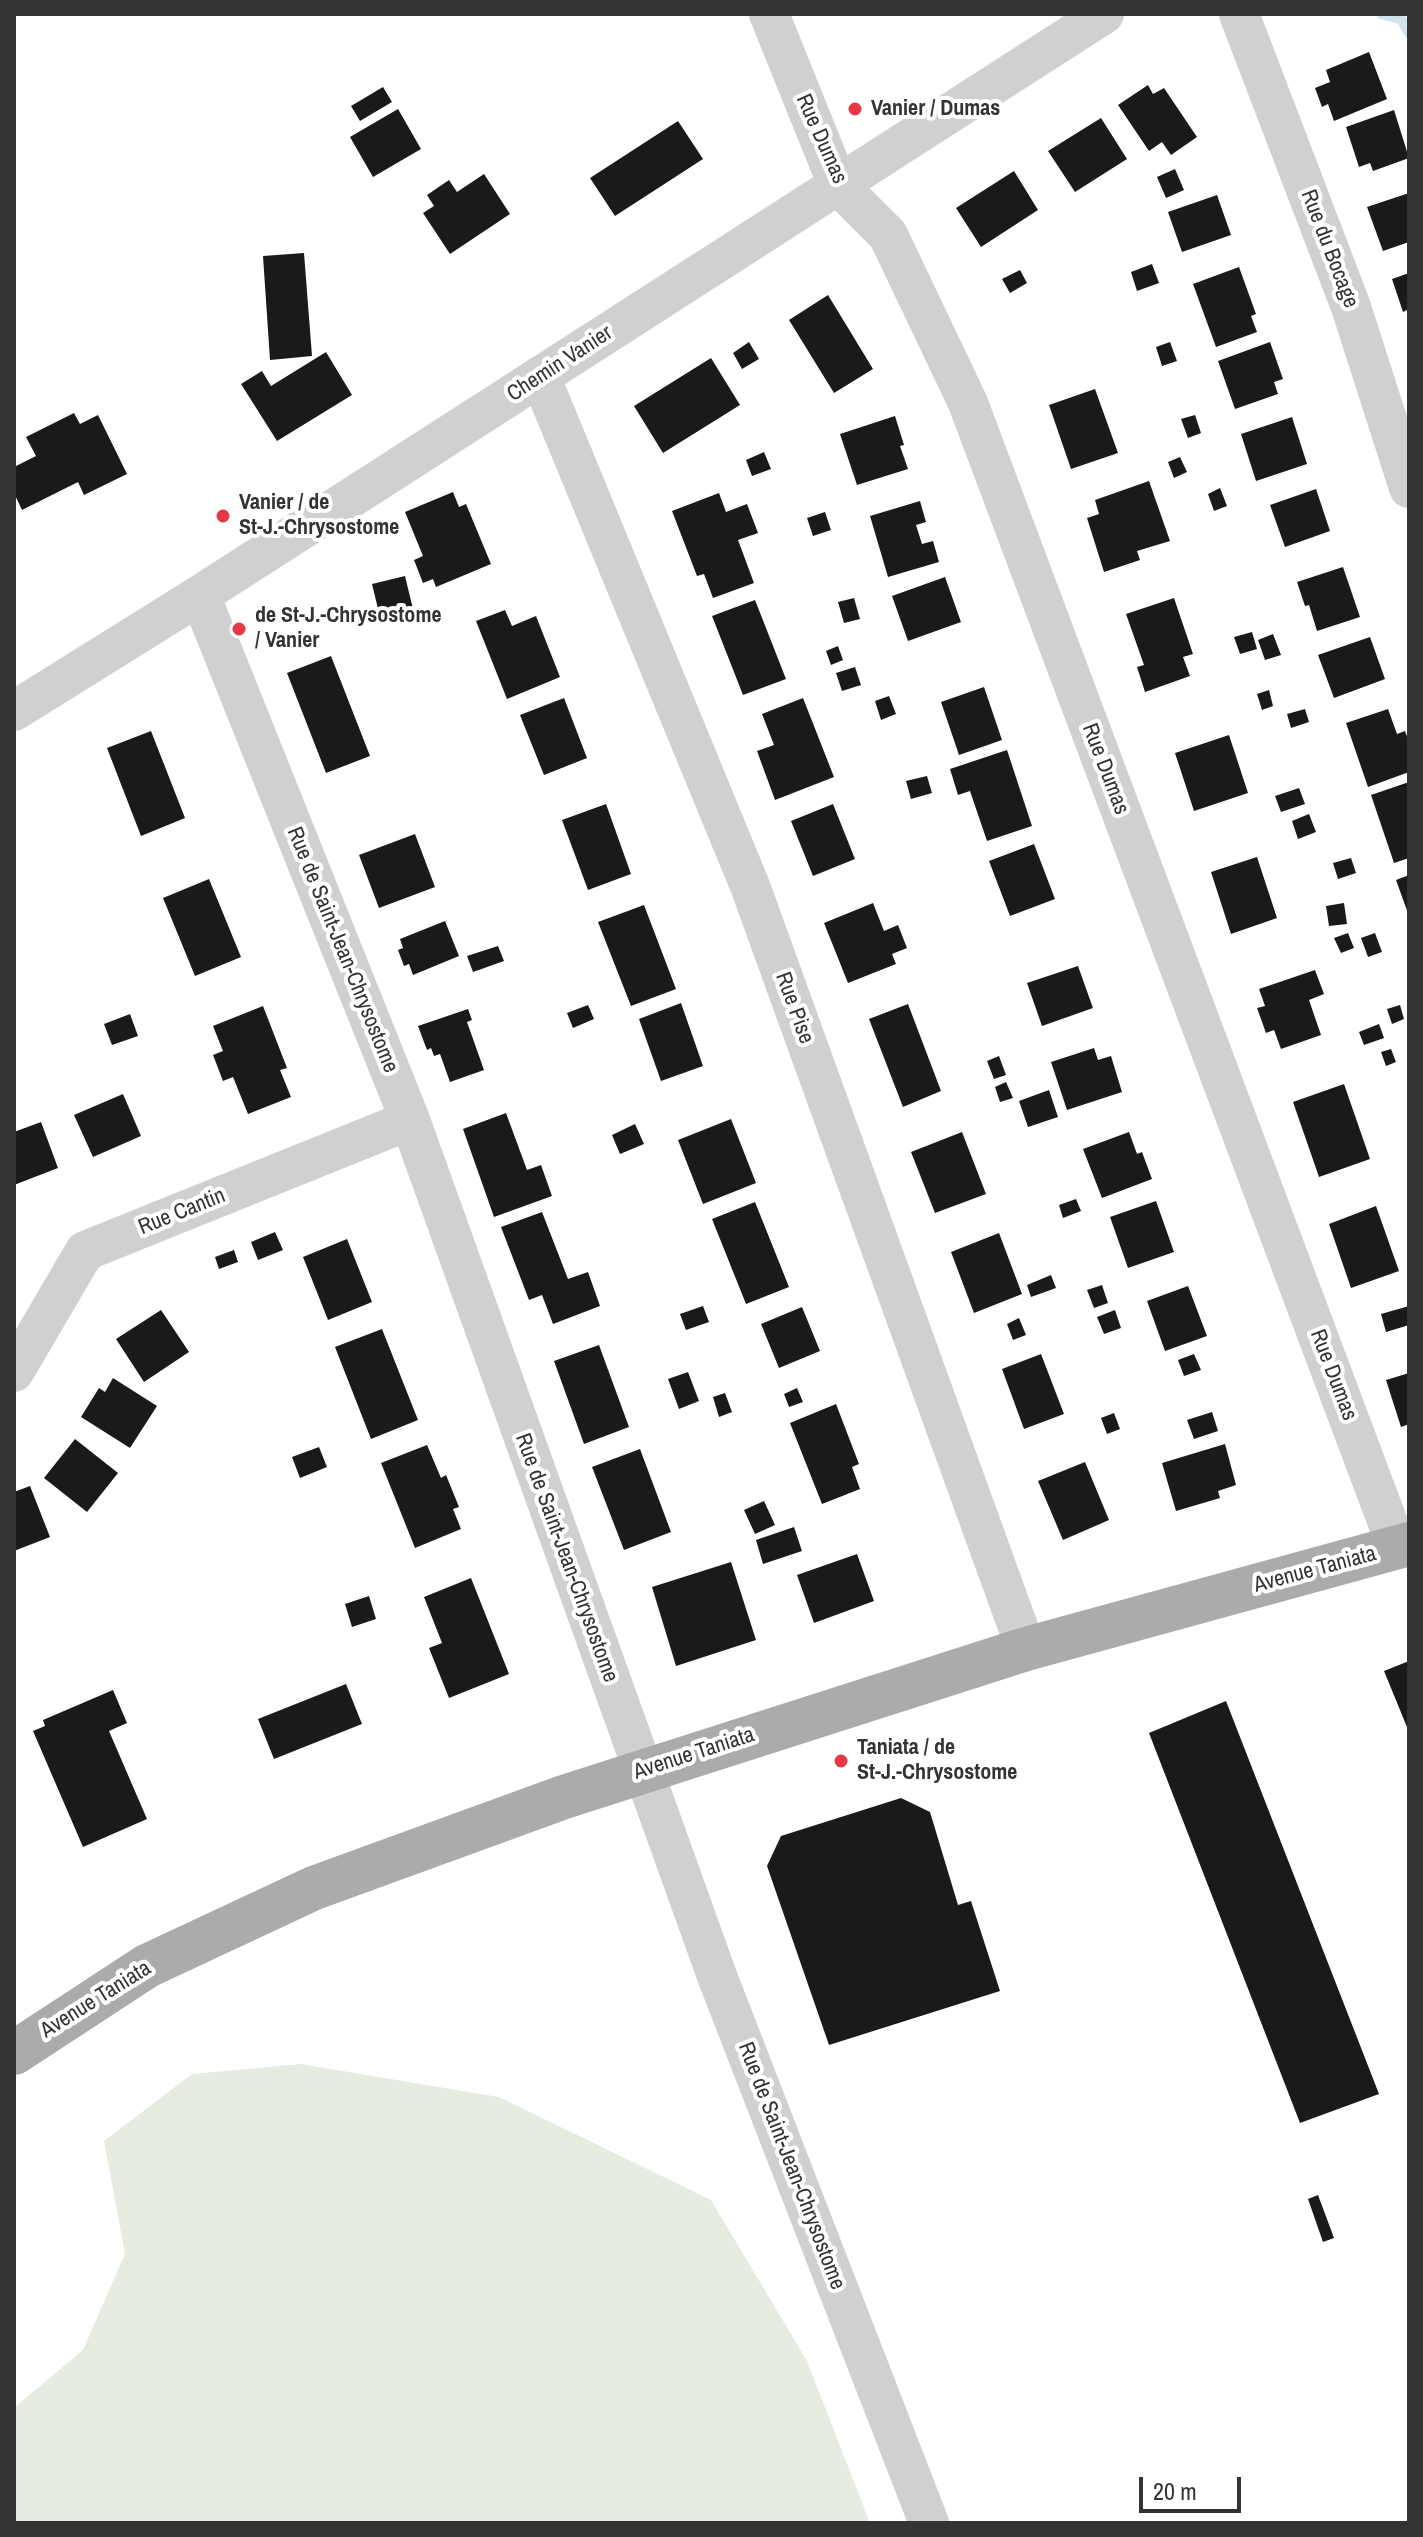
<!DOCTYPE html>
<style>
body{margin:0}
#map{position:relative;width:1423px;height:2537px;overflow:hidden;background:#fff;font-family:"Archivo Narrow",sans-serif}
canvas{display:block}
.frame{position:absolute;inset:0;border:16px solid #333;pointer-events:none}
.scale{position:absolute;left:1139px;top:2477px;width:102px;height:36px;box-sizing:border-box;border:4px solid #333;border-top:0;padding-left:10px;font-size:24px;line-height:28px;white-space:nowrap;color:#333;-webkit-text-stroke:6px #fff;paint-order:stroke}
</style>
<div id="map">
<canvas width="1423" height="2537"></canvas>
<div class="frame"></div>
<div class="scale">20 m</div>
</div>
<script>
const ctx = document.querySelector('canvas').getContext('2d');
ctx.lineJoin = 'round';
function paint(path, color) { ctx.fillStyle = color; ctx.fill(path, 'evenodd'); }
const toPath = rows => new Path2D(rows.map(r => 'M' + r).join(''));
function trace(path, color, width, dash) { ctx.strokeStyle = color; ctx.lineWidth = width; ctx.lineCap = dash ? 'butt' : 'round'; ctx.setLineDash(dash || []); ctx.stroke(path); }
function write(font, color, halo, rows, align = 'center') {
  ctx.font = font + ' "Archivo Narrow",sans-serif'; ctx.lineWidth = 8; ctx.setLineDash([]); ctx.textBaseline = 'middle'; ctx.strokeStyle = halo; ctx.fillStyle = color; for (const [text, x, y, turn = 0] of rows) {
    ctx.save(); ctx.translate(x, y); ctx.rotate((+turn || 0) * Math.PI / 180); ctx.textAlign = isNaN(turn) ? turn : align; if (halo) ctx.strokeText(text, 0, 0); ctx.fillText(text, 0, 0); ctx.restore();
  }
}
paint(toPath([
 [301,2064,499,2097,711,2200,807,2361,870,2523,14,2523,14,2408,83,2350,125,2254,104,2141,192,2074]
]), '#e6ecdf');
trace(toPath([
 [1381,14,1401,19,1409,33]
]), '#cfe2ee', 10);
paint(toPath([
 [1369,52,1387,99,1334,121,1328,104,1322,107,1315,88,1330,82,1326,70],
 [1148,85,1153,94,1164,88,1197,137,1171,155,1162,142,1149,151,1118,105],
 [383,87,392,102,360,121,351,106],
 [398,109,421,149,373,177,350,137],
 [1394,110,1409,158,1373,171,1370,163,1359,167,1346,127],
 [1101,118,1127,159,1075,192,1048,151],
 [678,121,703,159,615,216,590,178],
 [1175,169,1184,190,1166,198,1157,177],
 [1014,171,1038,210,981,247,956,208],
 [484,174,510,214,450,254,423,213,434,206,427,195,449,180,457,192],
 [1409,193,1409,242,1383,251,1367,207],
 [1217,195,1231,235,1182,252,1168,212],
 [304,253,312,356,270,360,263,256],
 [1152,264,1159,283,1137,291,1131,272],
 [1239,267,1256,314,1251,316,1257,332,1216,347,1193,284],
 [1020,270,1027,283,1010,293,1002,279],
 [1409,273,1409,309,1403,312,1392,279],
 [828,295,873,369,834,393,789,320],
 [749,342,759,359,742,369,733,353],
 [1170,342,1177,361,1162,366,1156,347],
 [1270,342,1283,379,1274,382,1278,394,1235,409,1218,361],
 [326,352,352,395,277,441,241,384,262,371,271,386],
 [711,358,740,405,663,453,634,406],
 [1095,389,1118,453,1071,469,1049,405],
 [74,413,80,424,98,415,127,474,84,495,78,482,22,510,14,493,14,467,36,456,26,437],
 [1195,415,1201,433,1188,438,1181,419],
 [895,416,904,445,900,446,908,469,857,485,840,434],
 [1292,417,1307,464,1256,481,1241,434],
 [764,452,771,469,752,476,746,460],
 [1180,457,1187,472,1174,478,1168,462],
 [1149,481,1170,541,1137,551,1140,560,1104,572,1087,518,1099,514,1095,500],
 [1220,488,1227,506,1214,511,1208,494],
 [1316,489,1330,531,1285,547,1270,505],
 [453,492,459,507,466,504,491,564,436,587,433,579,423,583,414,560,423,556,405,512],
 [719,493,726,512,747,504,758,533,738,540,754,583,713,598,704,574,697,576,672,511],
 [920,501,926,522,916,525,922,544,933,541,939,562,888,577,870,516],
 [825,512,831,530,813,536,807,518],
 [1343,567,1360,617,1317,631,1309,605,1305,606,1297,582],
 [405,576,413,609,380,617,372,584],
 [945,577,961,622,908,641,892,596],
 [854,598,860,619,844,623,838,602],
 [1174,598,1193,654,1183,657,1190,676,1145,692,1137,667,1144,665,1126,614],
 [755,600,786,679,743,695,712,616],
 [505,610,512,626,536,616,560,677,507,699,476,621],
 [1252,632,1257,649,1240,654,1234,637],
 [1273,634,1281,655,1265,660,1258,640],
 [1370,637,1385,679,1334,698,1318,655],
 [838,646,843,660,831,665,826,651],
 [331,656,370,756,326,773,287,673],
 [855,667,861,685,842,691,836,673],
 [984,687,1002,740,959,755,941,702],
 [1269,690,1273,706,1262,710,1257,694],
 [889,696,896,714,881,720,875,701],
 [564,698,587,758,544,775,520,715],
 [803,698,834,777,775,800,757,751,774,745,762,714],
 [1305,709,1309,722,1291,728,1287,714],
 [1388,709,1397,734,1405,731,1409,742,1409,772,1368,787,1346,723],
 [151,731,185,818,141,836,107,748],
 [1229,735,1248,793,1194,811,1175,753],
 [1007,750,1032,826,987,841,970,791,958,795,950,769],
 [927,776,932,793,911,799,906,781],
 [1409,782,1409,858,1394,863,1371,795],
 [1299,788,1305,804,1281,812,1275,796],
 [606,804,631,874,588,890,562,820],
 [833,804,855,859,813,876,791,821],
 [1309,814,1316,832,1298,839,1292,821],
 [415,834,435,887,379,908,359,855],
 [1034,844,1055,899,1010,916,989,861],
 [1257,857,1277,918,1231,934,1211,872],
 [1351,858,1356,873,1338,879,1333,863],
 [1409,875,1409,916,1396,880],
 [209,879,241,957,195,976,163,898],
 [873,903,884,931,898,925,907,948,892,954,896,964,848,983,824,923],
 [1344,903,1347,924,1329,926,1326,906],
 [644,905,676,989,631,1006,598,922],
 [445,921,459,956,413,975,409,964,404,966,398,950,403,948,400,939],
 [1348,933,1354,948,1341,953,1334,938],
 [1375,933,1382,952,1368,957,1361,938],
 [498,946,504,961,473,972,467,956],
 [1078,966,1093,1008,1042,1026,1027,983],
 [1315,970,1324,994,1309,1000,1321,1035,1281,1049,1274,1030,1266,1033,1257,1008,1265,1006,1259,989],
 [681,1003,703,1066,661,1081,639,1019],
 [908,1004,941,1091,903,1107,869,1019],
 [588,1005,594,1019,573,1028,567,1013],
 [1400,1005,1404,1019,1392,1024,1387,1009],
 [263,1006,287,1068,280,1070,291,1097,248,1114,233,1077,223,1081,213,1055,223,1051,213,1026],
 [468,1009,472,1020,467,1022,484,1070,450,1082,440,1054,434,1056,431,1048,427,1050,418,1026],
 [130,1014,138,1036,112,1045,104,1024],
 [1379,1024,1384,1038,1364,1045,1359,1032],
 [1094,1048,1098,1060,1111,1056,1122,1092,1067,1110,1051,1062],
 [1391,1049,1396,1062,1386,1066,1381,1052],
 [999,1056,1006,1075,994,1079,987,1061],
 [1006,1082,1013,1098,1000,1102,995,1087],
 [1344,1084,1370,1159,1319,1177,1293,1102],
 [1049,1090,1058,1117,1028,1127,1019,1101],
 [123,1094,141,1136,93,1157,74,1115],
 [506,1113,527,1170,541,1165,552,1196,494,1217,463,1129],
 [731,1119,756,1183,703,1204,678,1140],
 [41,1122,58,1168,14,1185,14,1132],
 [635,1124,644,1144,620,1154,612,1135],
 [962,1132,986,1194,935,1213,911,1152],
 [1129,1132,1137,1154,1142,1152,1152,1179,1102,1198,1083,1149],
 [1076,1199,1081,1211,1063,1218,1059,1205],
 [1156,1201,1174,1252,1128,1268,1110,1217],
 [755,1202,789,1287,746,1304,712,1219],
 [1376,1206,1399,1271,1351,1288,1329,1224],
 [542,1212,568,1279,588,1272,600,1306,553,1324,542,1295,529,1300,501,1227],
 [275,1232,283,1250,258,1260,251,1242],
 [999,1233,1022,1294,974,1313,951,1252],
 [347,1239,372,1302,328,1320,303,1257],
 [234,1250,238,1262,219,1269,215,1257],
 [1051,1275,1056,1288,1031,1297,1027,1285],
 [1102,1285,1108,1303,1094,1308,1087,1290],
 [1188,1286,1207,1336,1165,1351,1147,1301],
 [703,1306,709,1322,686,1330,680,1314],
 [1409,1306,1409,1325,1386,1332,1381,1314],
 [802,1307,820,1351,779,1368,761,1324],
 [161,1310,189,1352,144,1382,116,1339],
 [1115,1310,1121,1328,1104,1334,1097,1317],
 [1019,1318,1026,1335,1013,1340,1007,1324],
 [382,1329,418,1420,371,1439,335,1347],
 [599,1345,629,1427,584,1444,554,1361],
 [1041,1354,1064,1414,1024,1429,1002,1369],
 [1194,1354,1201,1370,1184,1376,1178,1360],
 [688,1372,699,1401,679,1409,668,1379],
 [1409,1373,1409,1424,1401,1427,1386,1380],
 [113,1378,157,1406,130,1448,81,1417,99,1388,105,1392],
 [797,1388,803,1402,789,1407,784,1394],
 [725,1393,732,1412,719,1417,713,1397],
 [836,1404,859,1464,852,1467,860,1489,822,1504,790,1423],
 [1212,1412,1218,1431,1194,1439,1187,1420],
 [1114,1413,1120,1429,1107,1434,1101,1418],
 [75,1439,118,1473,87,1512,44,1478],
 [1225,1444,1236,1485,1218,1491,1220,1498,1176,1511,1162,1463],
 [427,1445,441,1478,446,1475,459,1507,453,1509,461,1529,415,1548,381,1463],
 [319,1447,327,1467,300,1478,292,1457],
 [640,1449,671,1532,624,1550,592,1467],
 [1085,1462,1109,1520,1063,1540,1038,1481],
 [30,1486,50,1537,14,1551,14,1492],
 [764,1501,775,1525,755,1534,744,1510],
 [794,1527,802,1551,763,1564,756,1540],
 [857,1554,874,1601,814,1623,797,1575],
 [731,1562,756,1640,676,1666,652,1587],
 [471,1578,509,1674,449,1698,429,1648,442,1643,424,1597],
 [369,1596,376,1619,352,1627,345,1604],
 [1409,1661,1409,1732,1384,1671],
 [346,1684,362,1724,274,1759,258,1719],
 [113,1690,127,1723,109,1731,147,1819,83,1847,33,1731,45,1726,43,1720],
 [1226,1701,1379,2094,1300,2123,1149,1733],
 [901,1798,930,1812,958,1905,971,1901,1000,1991,829,2045,767,1866,781,1836],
 [1318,2195,1334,2238,1323,2242,1308,2199]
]), '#1a1a1a');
trace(toPath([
 [769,14,838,185,888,235,968,403,1397,1547],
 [1239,14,1351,307,1409,488],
 [540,376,750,886,1026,1649],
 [200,595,410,1120,717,1976,929,2523],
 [14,711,200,595,1104,14],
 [14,1372,85,1251,410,1120]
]), '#d0d0d0', 40);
trace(toPath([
 [14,2053,147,1966,314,1888,564,1797,1026,1649,1409,1544]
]), '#ababab', 44);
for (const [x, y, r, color] of [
 [855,109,8,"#e63946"],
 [223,516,8,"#e63946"],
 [239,629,8,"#e63946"],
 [841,1761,8,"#e63946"]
]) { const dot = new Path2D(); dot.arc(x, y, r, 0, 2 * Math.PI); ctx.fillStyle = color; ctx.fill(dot); trace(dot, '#fff', 3); }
write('bold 22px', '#333', '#fff', [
 ["Vanier / Dumas",871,109],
 ["Vanier / de",239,503],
 ["St-J.-Chrysostome",239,528],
 ["de St-J.-Chrysostome",255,616],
 ["/ Vanier",255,641],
 ["Taniata / de",857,1748],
 ["St-J.-Chrysostome",857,1773]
], 'left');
write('22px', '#333', '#fff', [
 ["Rue Dumas",821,139,66],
 ["Rue du Bocage",1329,249,69],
 ["Chemin Vanier",560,364,-33],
 ["Rue Dumas",1105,769,69],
 ["Rue de Saint-Jean-Chrysostome",342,950,68],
 ["Rue Pise",794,1008,70],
 ["Rue Cantin",182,1212,-22],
 ["Rue Dumas",1333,1375,69],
 ["Rue de Saint-Jean-Chrysostome",566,1558,70],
 ["Avenue Taniata",1315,1570,-15],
 ["Avenue Taniata",694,1754,-18],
 ["Avenue Taniata",96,2000,-32],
 ["Rue de Saint-Jean-Chrysostome",791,2166,69]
]);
</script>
